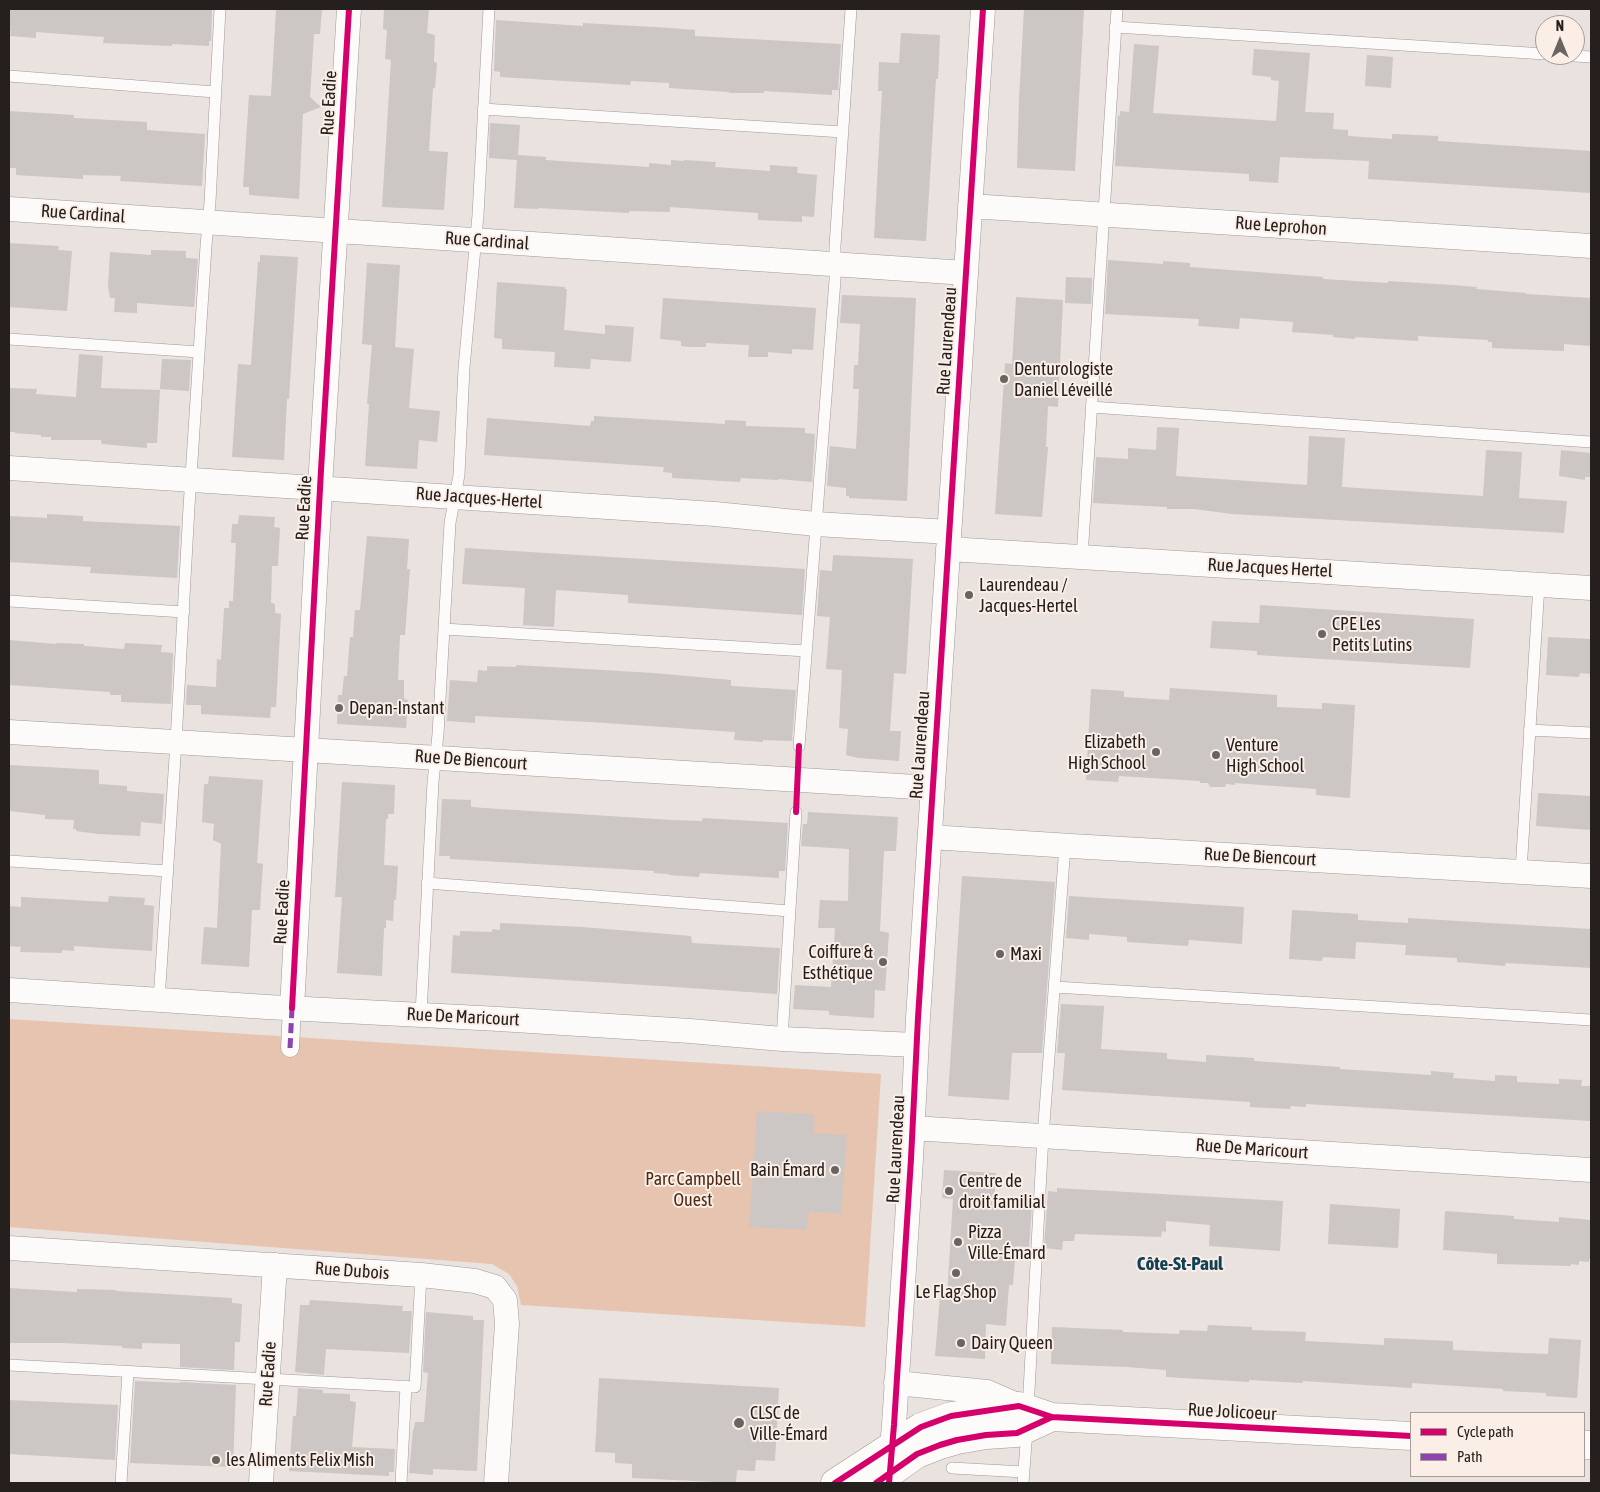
<!DOCTYPE html>
<meta charset="utf-8">
<style>
body{margin:0}
#map{position:relative;width:1600px;height:1492px;overflow:hidden;background:#e9e2de;font-family:"Asap Condensed",sans-serif}
canvas{display:block}
.frame{position:absolute;inset:0;border:10px solid #25201e;pointer-events:none}
.legend{position:absolute;left:1410px;top:1412px;width:175px;height:65px;box-sizing:border-box;background:#faeee7;border:1px solid #a59c97;margin:0;padding:6px 9px;list-style:none;font-size:15px;color:#25201e}
.legend li{display:flex;align-items:center;gap:10px;height:25px}
.legend b{width:25px;border:1px solid #a59c97}
.north{position:absolute;left:1535px;top:15px;width:50px;height:50px;box-sizing:border-box;background:#faeee7;border:1px solid #a59c97;border-radius:50%;rotate:0deg;font-size:14px;font-weight:700;line-height:20px;text-align:center;color:#25201e}
.north::after{content:'';display:block;margin:auto;width:18px;height:22px;background:#6a6461;clip-path:polygon(50% 0,100% 100%,50% 72%,0 100%)}
</style>
<div id="map">
<canvas width="1600" height="1492"></canvas>
<div class="frame"></div>
<ul class="legend">
<li><b style="height:6px;background:#d6006c"></b>Cycle path</li>
<li><b style="height:6px;background:#8e44ad"></b>Path</li>
</ul>
<div class="north">N</div>
</div>
<script>
const ctx = document.querySelector('canvas').getContext('2d');
ctx.lineJoin = 'round';
function paint(path, color) { ctx.fillStyle = color; ctx.fill(path, 'evenodd'); }
const toPath = rows => new Path2D(rows.map(r => 'M' + r).join(''));
function trace(path, color, width, dash) { ctx.strokeStyle = color; ctx.lineWidth = width; ctx.lineCap = dash ? 'butt' : 'round'; ctx.setLineDash(dash || []); ctx.stroke(path); }
function write(font, color, halo, rows, align = 'center') {
  ctx.font = font + ' "Asap Condensed",sans-serif'; ctx.lineWidth = 4; ctx.setLineDash([]); ctx.textBaseline = 'middle'; ctx.strokeStyle = halo; ctx.fillStyle = color; for (const [text, x, y, turn = 0] of rows) {
    ctx.save(); ctx.translate(x, y); ctx.rotate((+turn || 0) * Math.PI / 180); ctx.textAlign = isNaN(turn) ? turn : align; if (halo) ctx.strokeText(text, 0, 0); ctx.fillText(text, 0, 0); ctx.restore();
  }
}
paint(toPath([
 [9,1019,881,1074,865,1327,521,1305,517,1286,509,1274,492,1264,9,1227]
]), '#e7c4b0');
paint(toPath([
 [10,9,212,9,211,41,209,41,209,46,172,44,172,46,103,43,104,37,76,35,36,32,36,38,10,36,11,31,9,31],
 [276,9,322,9,320,34,314,34,310,97,321,107,303,114,299,199,249,195,249,187,243,187,249,95,271,96],
 [384,9,429,9,427,33,435,35,434,62,437,63,435,88,433,88,429,151,448,152,444,210,382,207,391,60,385,59,387,30,383,29],
 [1024,9,1084,9,1075,171,1017,168,1019,100],
 [496,20,583,26,583,23,671,28,695,30,695,36,841,44,838,90,832,90,832,95,764,91,764,93,729,93,729,92,669,88,669,83,631,81,630,85,500,77,500,72,494,71],
 [901,33,940,35,938,79,936,79,926,241,874,238,882,91,878,91,879,62,899,63],
 [1134,44,1159,46,1153,113,1276,121,1279,81,1271,80,1271,77,1252,75,1254,49,1310,53,1305,112,1334,113,1333,129,1348,130,1348,136,1392,139,1392,134,1438,136,1438,141,1591,151,1591,193,1368,179,1369,161,1280,157,1278,183,1249,181,1249,174,1115,166,1118,115,1120,116,1120,111,1129,112],
 [1367,55,1393,57,1391,88,1365,86],
 [9,111,74,115,74,118,147,122,147,130,205,134,202,186,120,181,121,176,83,175,83,179,16,175,16,168,9,168],
 [490,123,520,125,518,155,546,157,546,160,649,167,649,163,671,165,671,160,684,161,684,160,716,162,715,167,770,171,770,165,798,167,797,173,817,175,814,217,802,216,802,222,758,220,758,213,670,207,670,212,629,211,629,213,538,208,538,209,514,208,517,160,489,158],
 [9,243,59,246,58,250,72,251,67,311,9,307],
 [151,250,186,251,186,258,198,259,194,307,137,303,137,313,114,312,115,298,110,298,108,286,110,252,151,255],
 [260,255,298,257,289,399,287,399,284,460,232,457,238,364,251,365,258,262,260,262],
 [1108,260,1163,264,1163,261,1190,263,1190,267,1323,277,1323,279,1388,283,1388,281,1452,285,1477,287,1476,289,1526,293,1526,294,1591,298,1591,346,1564,344,1564,351,1492,348,1492,342,1488,342,1488,340,1418,336,1418,341,1355,337,1355,339,1333,337,1333,335,1292,332,1293,322,1240,318,1239,329,1198,326,1199,319,1105,314],
 [367,263,400,265,395,347,414,349,409,408,440,411,437,442,419,440,417,469,365,466,369,404,367,404,372,345,362,344],
 [1066,277,1092,278,1091,304,1065,303],
 [497,282,565,287,565,289,567,289,564,330,605,334,605,325,634,327,631,362,591,359,590,369,554,367,555,352,502,349,502,339,494,338],
 [842,295,916,298,907,501,849,498,849,496,846,496,846,488,827,486,830,446,856,449,859,389,853,389,854,365,858,365,860,324,840,323],
 [1016,297,1063,300,1058,407,1048,406,1046,447,1048,447,1042,517,995,514,1005,363,1012,364],
 [663,298,816,308,813,350,792,349,792,354,768,352,768,357,748,357,749,345,706,343,706,347,690,347,681,346,681,341,660,339],
 [79,354,103,356,101,388,160,390,157,443,147,443,147,448,102,444,101,440,51,440,51,437,41,437,41,435,15,433,15,432,9,432,9,388,37,389,36,394,76,397],
 [162,359,191,360,189,391,160,389],
 [594,416,725,424,725,420,746,421,746,426,805,428,805,433,815,434,812,482,778,479,778,480,741,478,740,482,672,478,672,473,663,472,664,467,484,455,487,418,590,426,591,421,594,421],
 [1157,427,1179,428,1176,476,1307,485,1309,436,1345,438,1342,487,1483,496,1486,450,1522,452,1519,498,1567,501,1564,533,1232,514,1194,509,1167,509,1167,507,1093,503,1096,457,1128,459,1128,448,1156,450],
 [1561,450,1591,453,1591,477,1585,477,1585,480,1559,476],
 [47,514,83,516,83,521,180,526,177,578,90,573,91,567,9,562,9,516,47,518],
 [239,515,275,517,274,527,280,528,278,566,272,566,271,603,275,604,275,613,281,614,276,707,271,707,270,718,201,714,201,705,186,705,187,685,216,687,217,659,221,660,224,608,229,608,229,601,233,601,236,543,231,543,232,524,238,524],
 [367,536,409,539,407,569,410,569,405,635,400,635,398,680,404,680,404,699,408,700,406,728,337,724,338,695,342,695,344,676,347,676,350,637,353,637,355,610,360,610],
 [465,548,805,569,802,615,628,603,628,595,556,590,554,627,523,625,525,588,462,584],
 [833,555,913,559,906,674,894,673,890,731,901,731,899,761,858,758,846,755,848,729,839,728,842,670,826,669,830,617,817,616,820,570,832,571],
 [1260,605,1474,619,1470,668,1257,655,1257,651,1210,648,1212,621,1259,623],
 [1548,637,1591,639,1591,674,1580,673,1579,677,1546,675],
 [9,640,56,644,56,643,84,644,84,646,124,649,125,643,162,645,161,652,173,653,171,704,121,702,121,695,110,695,110,692,9,685],
 [516,665,654,673,731,680,731,686,796,690,792,741,763,740,763,742,734,740,735,732,591,722,475,716,475,723,447,721,450,680,477,682,478,670,487,671,487,666,516,667],
 [1170,688,1277,695,1277,707,1322,709,1322,703,1355,705,1350,798,1316,795,1316,789,1235,783,1235,785,1226,784,1225,787,1210,787,1208,783,1200,783,1200,781,1119,776,1118,782,1086,780,1091,689,1124,691,1124,697,1169,700],
 [9,765,99,770,99,784,127,786,127,791,164,794,162,824,141,822,140,836,98,834,76,831,76,829,73,829,74,820,45,819,45,815,9,811],
 [209,776,263,780,257,863,263,864,260,910,252,910,249,967,201,964,204,927,217,928,221,844,213,840,214,824,202,822,204,784,208,784],
 [342,782,395,785,394,814,388,814,388,819,386,819,384,865,398,866,396,900,394,900,393,921,386,920,386,928,384,928,382,976,337,973,342,897,335,897],
 [1538,793,1591,796,1591,830,1536,826],
 [442,799,471,800,471,807,499,809,672,820,702,821,703,818,788,823,785,871,779,871,779,878,700,873,699,877,669,875,669,874,654,873,654,871,450,859,450,856,439,856],
 [808,812,898,817,896,851,884,851,880,931,889,933,885,991,875,990,874,1018,829,1015,829,1011,793,1009,795,985,831,987,835,928,818,928,820,900,848,901,849,849,801,846,803,824,807,824],
 [962,876,1055,882,1042,1053,1012,1053,1009,1100,948,1096],
 [109,896,145,898,144,905,154,906,152,951,74,946,74,951,62,950,62,953,20,952,21,947,9,946,9,906,21,907,21,897,108,902],
 [1069,896,1244,907,1242,944,1189,940,1188,946,1127,942,1127,937,1089,934,1089,940,1066,938],
 [1292,910,1358,914,1358,920,1408,923,1408,918,1591,929,1591,968,1506,963,1505,966,1457,962,1457,958,1405,955,1406,945,1356,942,1355,959,1323,957,1322,961,1289,959],
 [500,923,582,927,691,936,692,943,780,948,777,994,661,986,451,973,453,935,460,936,460,931,492,932,492,929,500,930],
 [1061,1004,1104,1006,1101,1049,1167,1053,1167,1059,1206,1062,1206,1055,1254,1058,1254,1061,1340,1067,1340,1069,1431,1075,1431,1071,1454,1073,1453,1078,1495,1081,1495,1075,1517,1076,1517,1082,1559,1084,1559,1079,1582,1080,1581,1086,1591,1086,1591,1121,1306,1104,1306,1107,1291,1106,1290,1109,1250,1107,1250,1102,1062,1090,1065,1053,1057,1053],
 [757,1111,814,1114,814,1133,847,1135,841,1214,809,1211,807,1230,749,1227],
 [944,1170,996,1173,994,1202,1032,1205,1029,1247,1016,1246,1013,1285,1009,1285,1006,1326,986,1324,985,1359,935,1356,940,1297,947,1298,953,1199,942,1198],
 [1057,1188,1283,1201,1280,1251,1209,1246,1210,1225,1166,1221,1166,1232,1162,1231,1161,1237,1075,1234,1074,1241,1063,1241,1062,1250,1044,1248,1048,1191,1057,1192],
 [1330,1204,1400,1209,1398,1248,1328,1244],
 [1445,1211,1514,1216,1514,1219,1559,1222,1559,1217,1591,1220,1591,1259,1589,1259,1589,1262,1579,1261,1579,1265,1571,1264,1571,1266,1497,1264,1497,1254,1443,1250],
 [9,1288,77,1292,77,1289,116,1290,116,1291,232,1298,232,1303,242,1304,240,1342,235,1342,234,1370,180,1367,180,1344,142,1343,142,1349,122,1348,122,1346,63,1343,9,1343],
 [310,1300,403,1306,402,1311,412,1311,409,1353,326,1349,324,1375,295,1372,300,1305,309,1305],
 [426,1312,473,1316,473,1320,484,1320,477,1471,433,1469,433,1475,409,1473,413,1429,414,1429,415,1422,424,1422,428,1373,423,1372],
 [1208,1325,1252,1327,1252,1330,1306,1332,1305,1341,1384,1345,1384,1338,1453,1341,1453,1350,1496,1352,1548,1354,1549,1338,1581,1340,1577,1398,1546,1396,1546,1393,1503,1391,1503,1389,1412,1383,1412,1388,1303,1381,1303,1383,1249,1380,1249,1382,1166,1377,1166,1370,1127,1367,1051,1364,1052,1327,1123,1330,1123,1332,1179,1334,1180,1330,1207,1331],
 [599,1378,779,1388,775,1461,756,1460,755,1471,737,1470,736,1483,632,1478,632,1464,615,1463,615,1453,595,1452],
 [135,1381,180,1383,180,1382,236,1385,233,1467,130,1463],
 [298,1388,323,1390,323,1393,350,1394,350,1401,356,1402,352,1447,395,1449,394,1472,389,1472,389,1476,289,1471,293,1416,296,1416],
 [9,1400,118,1405,115,1460,9,1454]
]), '#ccc6c4');
const service = toPath([
 [1115,27,1545,54],
 [1559,55,1591,57],
 [9,76,215,92],
 [483,109,843,132],
 [9,339,199,352],
 [1091,407,1591,442],
 [1082,557,1117,9],
 [9,601,184,612],
 [444,629,806,651],
 [1529,730,1591,733],
 [799,746,835,280,835,246,851,9],
 [9,861,168,871],
 [1521,871,1539,585],
 [427,883,790,911],
 [1055,987,1591,1020],
 [159,1000,176,742,189,507,206,246,210,202,220,9],
 [421,1014,433,782,438,734,450,523,459,475,464,368,478,215,489,9],
 [782,1039,796,812],
 [9,1365,415,1387,421,1275],
 [1028,1409,1043,1136,1065,846],
 [952,1468,1024,1472],
 [121,1483,128,1372],
 [401,1483,406,1386],
 [1023,1483,1027,1430]
]);
const pedestrian = toPath([
 [290,1048,292,1008]
]);
const minor = toPath([
 [970,206,1591,246],
 [9,209,966,273],
 [9,468,715,514,816,524,949,532],
 [948,549,1591,588],
 [9,732,933,788],
 [930,837,1071,846,1591,876],
 [9,990,267,1007,499,1019,690,1031,782,1039,916,1045],
 [292,1008,321,470,349,9],
 [912,1128,1591,1170],
 [9,1248,421,1275,475,1281,495,1287,505,1300,507,1324,496,1483],
 [896,1383,987,1392,1019,1406],
 [891,1459,894,1425,911,1159,918,1018,983,9],
 [261,1483,275,1265]
]);
const tertiary = toPath([
 [1584,1445,1591,1445],
 [835,1483,921,1427,951,1416,1019,1406,1052,1417,1411,1436],
 [876,1483,917,1454,940,1445,957,1440,986,1435,1017,1433,1052,1417]
]);
trace(service, '#9f9a97', 12);
trace(pedestrian, '#9f9a97', 19);
trace(minor, '#9f9a97', 25);
trace(tertiary, '#9f9a97', 29);
trace(service, '#fcfbfa', 11);
trace(pedestrian, '#fcfbfa', 18);
trace(minor, '#fcfbfa', 24);
trace(tertiary, '#fcfbfa', 28);
trace(toPath([
 [290,1048,292,1008]
]), '#8e44ad', 5, [10, 5]);
trace(toPath([
 [796,812,799,746],
 [292,1008,321,470,349,9],
 [835,1483,921,1427,951,1416,1019,1406,1052,1417,1411,1436],
 [876,1483,917,1454,940,1445,957,1440,986,1435,1017,1433,1052,1417],
 [889,1483,894,1425,911,1159,918,1018,983,9]
]), '#d6006c', 6);
for (const [x, y, r, color] of [
 [1004,379,5,"#6a6461"],
 [969,595,5,"#6a6461"],
 [1322,634,5,"#6a6461"],
 [339,708,5,"#6a6461"],
 [1156,752,5,"#6a6461"],
 [1216,755,5,"#6a6461"],
 [1000,954,5,"#6a6461"],
 [883,962,5,"#6a6461"],
 [835,1170,5,"#6a6461"],
 [949,1191,5,"#6a6461"],
 [958,1242,5,"#6a6461"],
 [956,1273,5,"#6a6461"],
 [961,1343,5,"#6a6461"],
 [739,1423,6,"#6a6461"],
 [216,1460,5,"#6a6461"]
]) { const dot = new Path2D(); dot.arc(x, y, r, 0, 2 * Math.PI); ctx.fillStyle = color; ctx.fill(dot); trace(dot, '#faeee7', 2); }
write('18px', '#25201e', '#faeee7', [
 ["Rue Eadie",329,103,-87],
 ["Rue Cardinal",83,214,4],
 ["Rue Leprohon",1281,226,4],
 ["Rue Cardinal",487,241,4],
 ["Rue Laurendeau",947,341,-86],
 ["Rue Jacques-Hertel",479,498,4],
 ["Rue Eadie",304,508,-87],
 ["Rue Jacques Hertel",1270,568,3],
 ["Rue Laurendeau",920,745,-86],
 ["Rue De Biencourt",471,760,4],
 ["Rue De Biencourt",1260,857,3],
 ["Rue Eadie",282,912,-87],
 ["Rue De Maricourt",463,1017,3],
 ["Rue Laurendeau",896,1149,-87],
 ["Rue De Maricourt",1252,1149,4],
 ["Rue Dubois",352,1271,4],
 ["Rue Eadie",268,1374,-86],
 ["Rue Jolicoeur",1232,1412,3]
]);
write('18px', '#25201e', '#faeee7', [
 ["Denturologiste",1014,369],
 ["Daniel Léveillé",1014,390],
 ["Laurendeau /",979,585],
 ["Jacques-Hertel",979,606],
 ["CPE Les",1332,624],
 ["Petits Lutins",1332,645],
 ["Depan-Instant",349,708],
 ["Elizabeth",1146,742,"right"],
 ["High School",1146,763,"right"],
 ["Venture",1226,745],
 ["High School",1226,766],
 ["Coiffure &",873,952,"right"],
 ["Esthétique",873,973,"right"],
 ["Maxi",1010,954],
 ["Bain Émard",825,1170,"right"],
 ["Centre de",959,1181],
 ["droit familial",959,1202],
 ["Pizza",968,1232],
 ["Ville-Émard",968,1253],
 ["Le Flag Shop",956,1292,"center"],
 ["Dairy Queen",971,1343],
 ["CLSC de",750,1413],
 ["Ville-Émard",750,1434],
 ["les Aliments Felix Mish",226,1460]
], 'left');
write('18px', '#4e2b14', '#faeee7', [
 ["Parc Campbell",693,1179],
 ["Ouest",693,1200]
]);
write('bold 19px', '#124055', '#faeee7', [
 ["Côte-St-Paul",1180,1264]
]);
</script>
